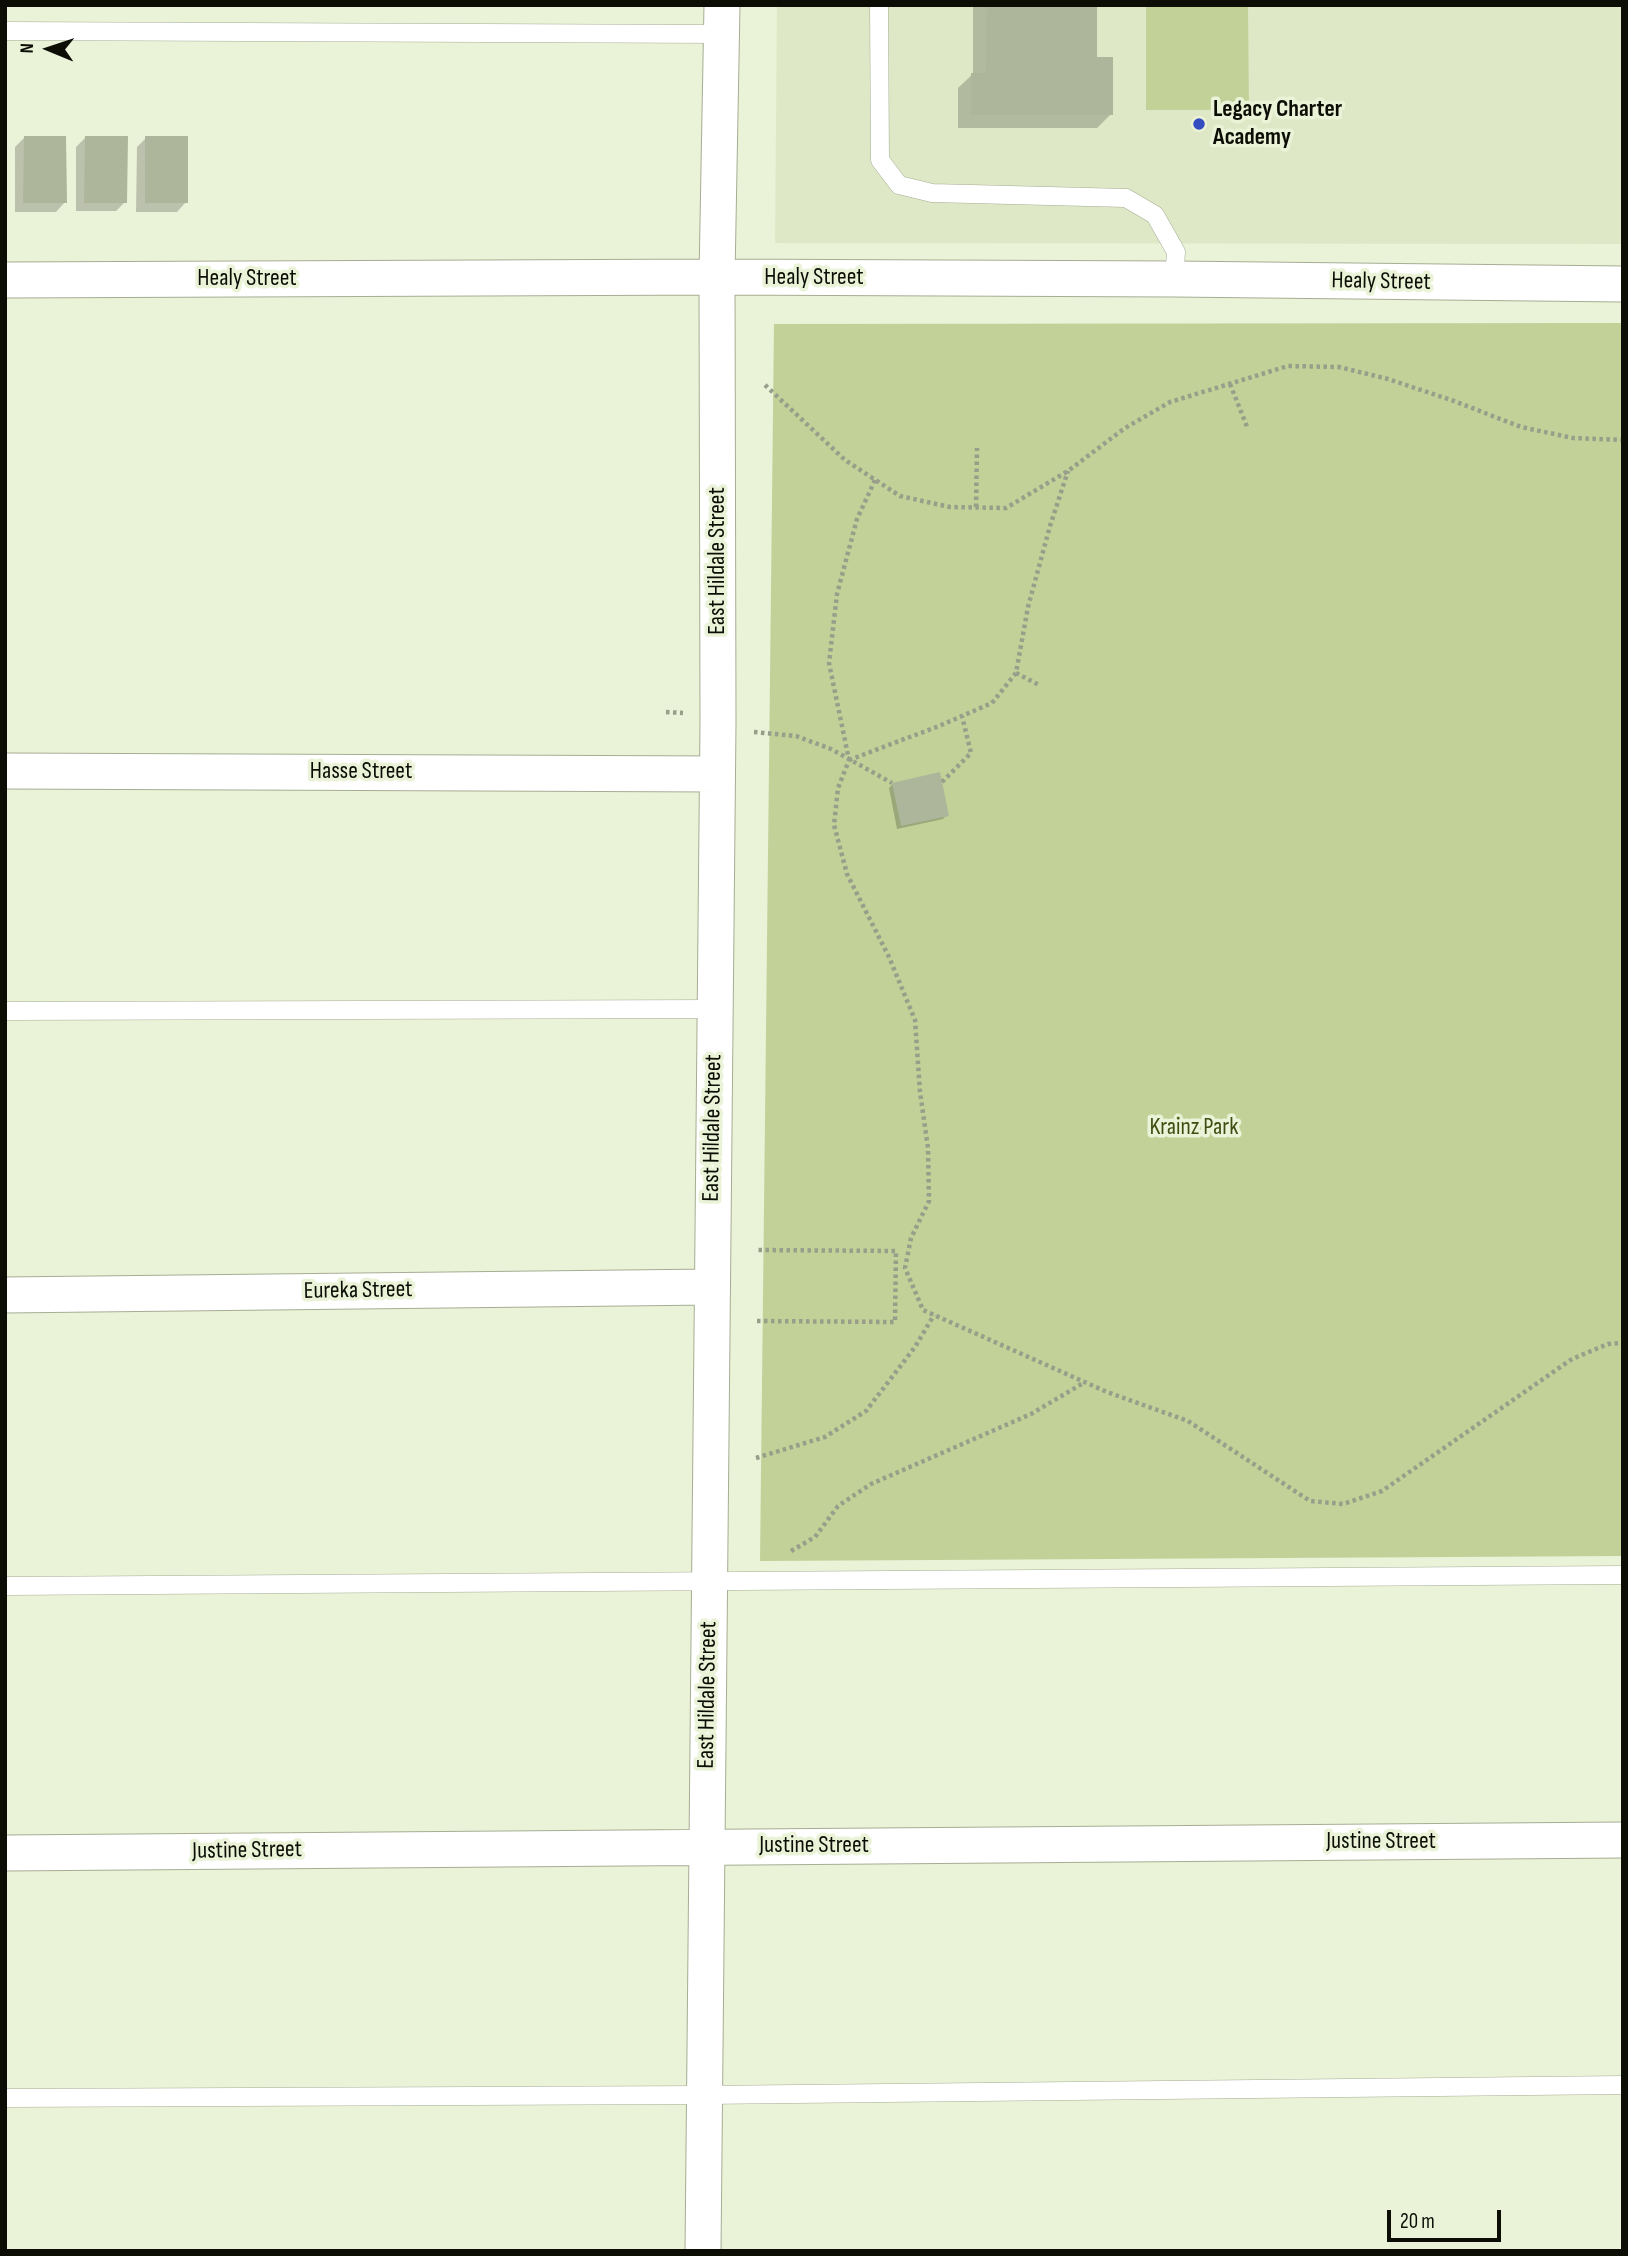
<!DOCTYPE html>
<style>
body{margin:0}
#map{position:relative;width:1628px;height:2256px;overflow:hidden;background:#eaf2d7;font-family:"Sofia Sans Condensed",sans-serif}
canvas{display:block}
.frame{position:absolute;inset:0;border:7px solid #0c0e06;pointer-events:none}
.north{position:absolute;left:14px;top:14px;width:70px;height:70px;-webkit-text-stroke:5px #eaf2d7;paint-order:stroke;rotate:272deg;font-size:19px;font-weight:700;line-height:28px;text-align:center;color:#0c0e06}
.north::after{content:'';display:block;margin:auto;width:24px;height:32px;background:#0c0e06;clip-path:polygon(50% 0,100% 100%,50% 72%,0 100%)}
.scale{position:absolute;left:1387px;top:2210px;width:114px;height:32px;box-sizing:border-box;border:4px solid #0c0e06;border-top:0;padding-left:9px;font-size:21px;line-height:24px;white-space:nowrap;color:#0c0e06;-webkit-text-stroke:5px #eaf2d7;paint-order:stroke}
</style>
<div id="map">
<canvas width="1628" height="2256"></canvas>
<div class="frame"></div>
<div class="north">N</div>
<div class="scale">20 m</div>
</div>
<script>
const ctx = document.querySelector('canvas').getContext('2d');
ctx.lineJoin = 'round';
function paint(path, color) { ctx.fillStyle = color; ctx.fill(path, 'evenodd'); }
const toPath = rows => new Path2D(rows.map(r => 'M' + r).join(''));
function trace(path, color, width, dash) { ctx.strokeStyle = color; ctx.lineWidth = width; ctx.lineCap = dash ? 'butt' : 'round'; ctx.setLineDash(dash || []); ctx.stroke(path); }
function write(font, color, halo, rows, align = 'center') {
  ctx.font = font + ' "Sofia Sans Condensed",sans-serif'; ctx.lineWidth = 7; ctx.setLineDash([]); ctx.textBaseline = 'middle'; ctx.strokeStyle = halo; ctx.fillStyle = color; for (const [text, x, y, turn = 0] of rows) {
    ctx.save(); ctx.translate(x, y); ctx.rotate((+turn || 0) * Math.PI / 180); ctx.textAlign = isNaN(turn) ? turn : align; if (halo) ctx.strokeText(text, 0, 0); ctx.fillText(text, 0, 0); ctx.restore();
  }
}
paint(toPath([
 [777,5,1623,5,1623,244,775,243]
]), '#dee8c6');
paint(toPath([
 [1146,5,1248,5,1249,110,1146,110],
 [1623,323,1623,1556,760,1561,774,324]
]), '#c1d198');
paint(toPath([
 [973,5,1096,5,1096,59,1111,114,1097,128,958,128,958,88,973,74],
 [86,137,125,202,116,211,76,211,76,147],
 [24,138,65,202,56,212,15,212,15,147],
 [146,138,186,202,177,212,136,212,137,147],
 [893,784,947,815,943,819,897,829,889,788]
]), '#0003');
paint(toPath([
 [987,5,1097,5,1097,57,1113,57,1113,115,971,115,971,73,986,73],
 [24,136,66,136,67,203,23,203],
 [85,136,128,136,127,203,84,203],
 [145,136,188,136,188,203,145,203],
 [940,772,949,816,901,826,892,783]
]), '#adb59b');
const service = toPath([
 [879,5,880,160,899,185,932,193,1126,198,1155,215,1176,252,1174,279],
 [5,31,721,34],
 [5,1011,714,1009],
 [5,1586,1623,1575],
 [5,2098,704,2095,1623,2085]
]);
const minor = toPath([
 [5,280,717,277,1174,279,1623,284],
 [5,771,717,774],
 [5,1295,712,1287],
 [5,1853,1623,1840],
 [703,2251,718,722,717,277,722,5]
]);
trace(service, '#a6ad94', 19);
trace(minor, '#a6ad94', 37);
trace(toPath([
 [1230,384,1248,429],
 [765,385,845,460,900,496,950,507,1006,508,1068,471,1125,428,1170,402,1288,366,1339,367,1388,379,1454,401,1521,427,1573,438,1623,440],
 [875,480,857,519,837,594,829,663,849,760,838,788,834,825,847,874,889,957,915,1020,920,1092,928,1148,929,1201,911,1238,905,1268,923,1310,1107,1392,1188,1421,1310,1501,1343,1504,1382,1491,1572,1359,1608,1344,1623,1343],
 [976,507,977,448],
 [1016,673,1039,685],
 [666,712,683,713],
 [754,732,796,736,831,749,892,783],
 [849,760,939,726,992,703,1016,673,1028,607,1050,526,1068,471],
 [942,782,971,753,962,716],
 [757,1321,895,1322,896,1251,758,1250],
 [756,1458,825,1437,866,1411,915,1347,934,1315],
 [791,1551,815,1537,838,1506,871,1484,1031,1414,1085,1382]
]), '#989e8a', 4.5, [3.5, 3.5]);
trace(service, '#fff', 18);
trace(minor, '#fff', 35);
for (const [x, y, r, color] of [
 [1199,124,7,"#344dbf"]
]) { const dot = new Path2D(); dot.arc(x, y, r, 0, 2 * Math.PI); ctx.fillStyle = color; ctx.fill(dot); trace(dot, '#eaf2d7', 2.5); }
write('bold 24px', '#0c0e06', '#eaf2d7', [
 ["Legacy Charter",1213,110],
 ["Academy",1213,138]
], 'left');
write('24px', '#0c0e06', '#eaf2d7', [
 ["Healy Street",814,278],
 ["Healy Street",247,279],
 ["Healy Street",1381,282,1],
 ["East Hildale Street",718,561,-90],
 ["Hasse Street",361,772],
 ["East Hildale Street",713,1128,-89],
 ["Eureka Street",358,1291,-1],
 ["East Hildale Street",708,1695,-89],
 ["Justine Street",1381,1842],
 ["Justine Street",814,1846],
 ["Justine Street",247,1851,-1]
]);
write('24px', '#404d11', '#eaf2d7', [
 ["Krainz Park",1194,1128]
]);
</script>
